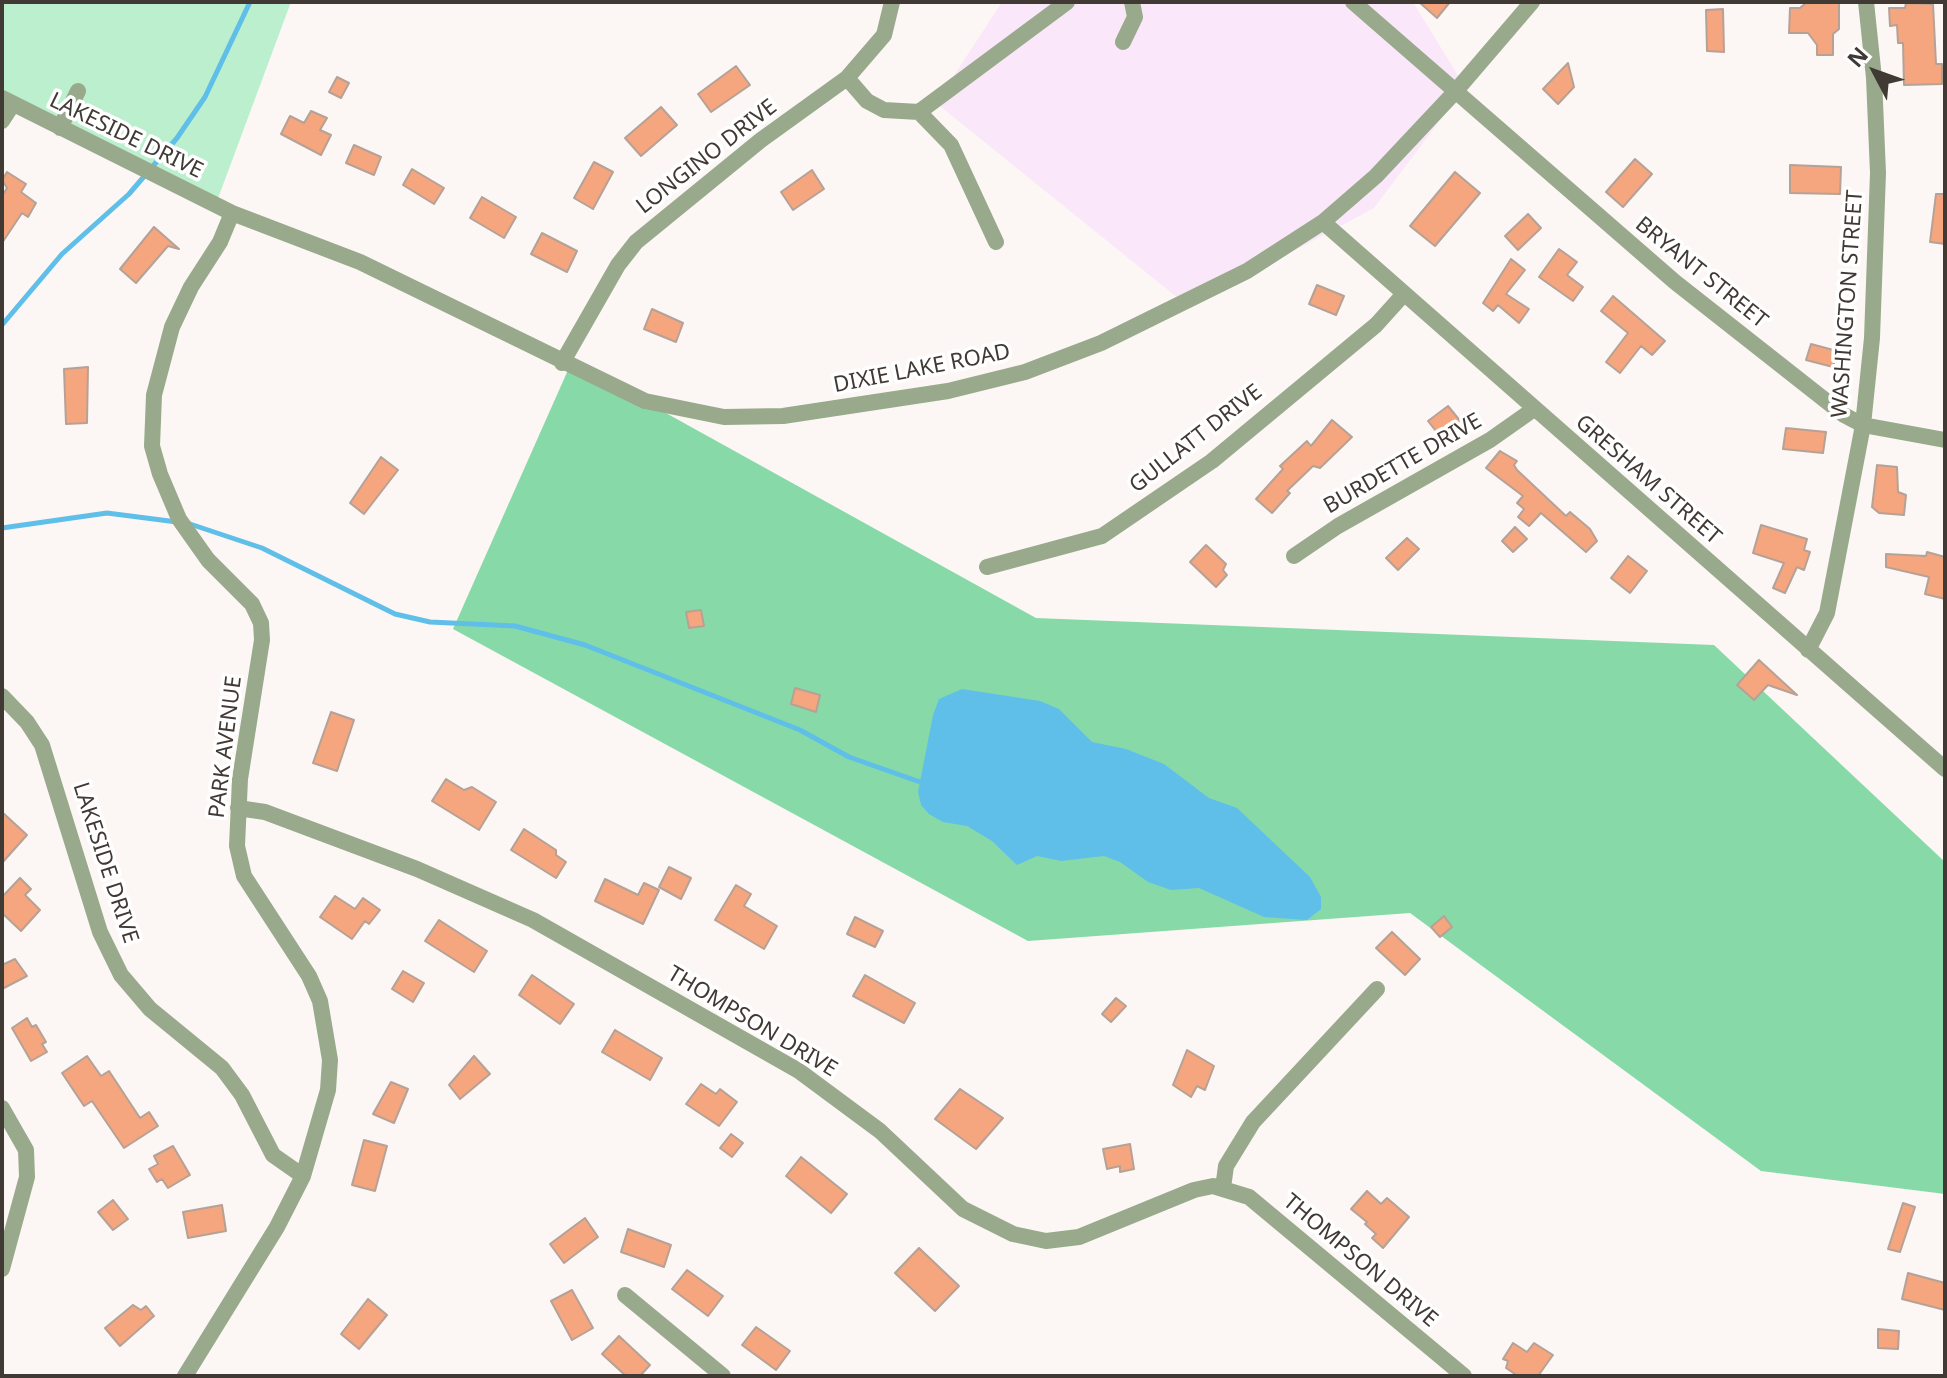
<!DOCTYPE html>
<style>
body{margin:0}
#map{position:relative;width:1947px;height:1378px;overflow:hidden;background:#fcf7f5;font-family:"Noto Sans",sans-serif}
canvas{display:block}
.frame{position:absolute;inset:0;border:4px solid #413934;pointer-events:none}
.north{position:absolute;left:1835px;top:32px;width:80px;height:80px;-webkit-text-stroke:6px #fff;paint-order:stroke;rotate:311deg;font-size:22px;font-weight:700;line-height:32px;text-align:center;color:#413934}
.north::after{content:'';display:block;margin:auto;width:28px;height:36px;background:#413934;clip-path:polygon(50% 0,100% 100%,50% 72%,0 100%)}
</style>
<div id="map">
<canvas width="1947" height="1378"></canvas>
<div class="frame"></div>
<div class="north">N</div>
</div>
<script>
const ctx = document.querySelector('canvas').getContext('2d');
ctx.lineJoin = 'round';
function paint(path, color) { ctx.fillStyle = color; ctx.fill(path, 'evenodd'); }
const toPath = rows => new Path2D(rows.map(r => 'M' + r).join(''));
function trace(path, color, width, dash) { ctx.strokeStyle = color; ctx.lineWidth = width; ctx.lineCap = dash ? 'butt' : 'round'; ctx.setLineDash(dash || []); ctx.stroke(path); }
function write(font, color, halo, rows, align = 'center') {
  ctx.font = font + ' "Noto Sans",sans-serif'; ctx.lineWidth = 7; ctx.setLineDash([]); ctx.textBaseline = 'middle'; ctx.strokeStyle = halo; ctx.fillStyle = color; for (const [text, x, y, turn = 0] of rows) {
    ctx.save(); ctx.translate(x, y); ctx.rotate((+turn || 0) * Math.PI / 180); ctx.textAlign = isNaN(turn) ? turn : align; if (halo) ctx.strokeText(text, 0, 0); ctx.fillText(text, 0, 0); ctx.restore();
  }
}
paint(toPath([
 [1002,2,1413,2,1465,87,1374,208,1189,307,936,103]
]), '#fae7f9');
paint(toPath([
 [2,2,291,2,214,209,2,92]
]), '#bbefcd');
paint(toPath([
 [572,361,1036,618,1714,645,1945,862,1945,1194,1761,1171,1410,913,1028,941,453,629]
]), '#87daa7');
paint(toPath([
 [962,689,1040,701,1059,709,1092,742,1126,749,1164,764,1209,798,1237,808,1310,877,1321,897,1321,909,1307,920,1264,917,1199,888,1171,890,1148,882,1120,862,1104,856,1061,861,1037,856,1017,865,992,841,967,826,943,822,929,814,921,805,918,792,933,715,939,699]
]), '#5fbfe9');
trace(toPath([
 [2,325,62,254,129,194,177,138,205,97,250,2],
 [187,523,262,548,395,614,430,622,515,626,585,645,800,730,849,757,920,782],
 [2,528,107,513,177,522]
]), '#5fbfe9', 5);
const building = toPath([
 [1419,2,1450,2,1437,18,1419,2],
 [1807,2,1839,2,1839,29,1833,34,1833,55,1817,55,1817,45,1808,33,1789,33,1790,8,1800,8,1807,2],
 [1906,3,1933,4,1936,64,1942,64,1942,84,1904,85,1903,43,1898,43,1897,25,1890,26,1889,8,1905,8,1906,3],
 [1723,9,1724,52,1707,51,1706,10,1723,9],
 [1568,63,1574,87,1558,104,1543,89,1568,63],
 [736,66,750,85,711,112,698,94,736,66],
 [337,77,349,83,341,98,329,92,337,77],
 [661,107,677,125,641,156,625,138,661,107],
 [311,111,327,118,320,130,331,135,321,155,281,134,290,116,304,123,311,111],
 [354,145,381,157,374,175,346,163,354,145],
 [1635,159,1652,174,1623,207,1606,192,1635,159],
 [594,162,613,172,593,209,574,198,594,162],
 [1790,165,1841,167,1840,194,1790,193,1790,165],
 [412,169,444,188,434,204,403,185,412,169],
 [812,170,824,189,793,210,781,192,812,170],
 [7,172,26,184,21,192,36,203,28,217,22,213,2,243,2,196,7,188,2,180,7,172],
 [1455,172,1480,193,1435,246,1410,226,1455,172],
 [1936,194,1945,194,1945,244,1930,242,1936,194],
 [482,197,516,217,504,238,470,218,482,197],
 [1528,214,1541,228,1518,250,1505,236,1528,214],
 [154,227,179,249,168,246,136,283,120,269,154,227],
 [542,233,577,251,567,272,531,254,542,233],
 [1559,249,1577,262,1567,275,1583,287,1573,301,1539,277,1559,249],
 [1511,259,1525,270,1506,294,1529,309,1519,323,1498,305,1493,311,1483,303,1511,259],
 [1317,285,1344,296,1336,315,1309,304,1317,285],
 [1613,296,1665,341,1652,355,1641,346,1620,373,1606,362,1628,333,1601,311,1613,296],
 [652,309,683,323,676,342,644,329,652,309],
 [1811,344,1837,351,1833,367,1806,360,1811,344],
 [88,367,87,423,66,424,64,369,88,367],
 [1448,406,1466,428,1446,444,1428,421,1448,406],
 [1332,420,1352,437,1320,468,1313,466,1287,491,1290,493,1272,513,1256,499,1283,469,1280,466,1307,441,1311,446,1332,420],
 [1786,428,1826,432,1823,453,1783,449,1786,428],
 [1500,451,1517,461,1514,465,1517,470,1566,516,1570,512,1590,529,1597,541,1586,552,1541,513,1529,526,1518,517,1524,509,1517,503,1523,496,1486,468,1500,451],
 [381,457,398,470,364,514,350,503,381,457],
 [1877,465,1897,467,1898,492,1906,495,1904,515,1879,513,1872,507,1877,465],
 [1761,525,1807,539,1804,550,1810,552,1804,570,1797,567,1785,593,1773,588,1784,563,1753,553,1761,525],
 [1515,527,1527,539,1513,552,1502,541,1515,527],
 [1407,538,1419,549,1398,570,1386,558,1407,538],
 [1206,545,1226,564,1223,570,1227,575,1216,587,1190,562,1206,545],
 [1927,552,1945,557,1945,599,1925,594,1929,577,1886,567,1886,554,1926,556,1927,552],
 [1628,556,1647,571,1630,593,1611,578,1628,556],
 [701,610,704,626,689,628,686,612,701,610],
 [1759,660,1797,695,1768,685,1754,700,1737,685,1759,660],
 [795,688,820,695,816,712,791,704,795,688],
 [331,712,354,720,337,771,313,763,331,712],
 [446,779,464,790,472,787,496,802,479,830,432,801,446,779],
 [2,812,27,835,2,863,2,812],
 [524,829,556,850,556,855,566,862,556,878,511,850,524,829],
 [669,867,691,878,681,899,659,887,669,867],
 [20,878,31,889,25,895,40,910,21,931,2,913,2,897,20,878],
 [605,879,638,895,644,883,659,890,643,924,595,901,605,879],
 [736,885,751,894,744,906,777,926,764,949,715,920,736,885],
 [335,896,355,909,363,898,380,910,369,924,365,921,352,939,320,917,335,896],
 [1444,916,1452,927,1440,937,1431,927,1444,916],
 [855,917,883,931,875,947,847,934,855,917],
 [439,920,487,951,474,972,425,941,439,920],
 [1392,932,1420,959,1405,975,1376,948,1392,932],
 [15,959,27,976,2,989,2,965,15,959],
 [403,971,424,983,413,1002,392,989,403,971],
 [532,975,574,1004,560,1024,519,995,532,975],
 [865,975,915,1003,904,1023,853,996,865,975],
 [1116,998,1126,1006,1111,1022,1102,1014,1116,998],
 [27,1018,32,1027,36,1025,46,1042,42,1044,47,1052,31,1061,12,1028,27,1018],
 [615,1030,662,1058,650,1080,602,1052,615,1030],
 [1187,1050,1214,1066,1205,1090,1197,1086,1191,1097,1173,1085,1187,1050],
 [87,1056,101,1076,109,1071,140,1118,149,1112,158,1126,124,1148,92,1101,84,1106,62,1073,87,1056],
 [474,1056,490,1074,460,1099,449,1085,474,1056],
 [391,1082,408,1089,394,1123,373,1114,391,1082],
 [701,1084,716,1094,720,1089,737,1102,719,1126,686,1104,701,1084],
 [960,1089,1003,1118,976,1149,935,1119,960,1089],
 [731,1134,743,1143,732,1157,720,1148,731,1134],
 [364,1140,387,1146,375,1191,352,1185,364,1140],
 [1130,1144,1134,1169,1120,1172,1120,1166,1107,1169,1103,1149,1130,1144],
 [173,1146,190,1175,168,1188,162,1179,157,1182,149,1169,158,1164,154,1156,173,1146],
 [801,1157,847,1194,831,1213,786,1176,801,1157],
 [1367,1191,1381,1204,1387,1198,1409,1217,1383,1248,1372,1238,1376,1234,1365,1224,1367,1222,1351,1209,1367,1191],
 [113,1200,128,1219,113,1230,98,1212,113,1200],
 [1903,1203,1915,1207,1900,1252,1888,1249,1903,1203],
 [222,1205,226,1231,188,1238,183,1212,222,1205],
 [585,1218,598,1237,564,1263,550,1244,585,1218],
 [628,1229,671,1245,664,1267,621,1252,628,1229],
 [919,1248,959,1286,935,1311,895,1273,919,1248],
 [687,1270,723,1296,708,1316,672,1289,687,1270],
 [1908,1273,1945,1283,1945,1310,1902,1299,1908,1273],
 [572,1290,593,1328,572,1340,551,1301,572,1290],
 [368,1299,387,1315,359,1349,341,1334,368,1299],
 [133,1305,141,1310,146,1306,154,1316,120,1346,105,1328,133,1305],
 [756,1327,790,1351,776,1370,742,1345,756,1327],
 [1878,1329,1899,1331,1898,1349,1878,1348,1878,1329],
 [619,1336,650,1365,640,1376,626,1376,602,1354,619,1336],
 [1513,1343,1527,1352,1534,1343,1553,1355,1538,1376,1518,1376,1506,1368,1508,1361,1503,1359,1513,1343]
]);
paint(building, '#f5a67e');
trace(building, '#b6a196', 2);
trace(toPath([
 [1353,2,1675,282,1844,415,1863,425,1945,440],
 [1123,42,1135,17,1132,2],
 [847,78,867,101,884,110,919,112,1067,2],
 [2,98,232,213,360,262,645,401,724,417,783,416,948,391,1025,372,1101,343,1247,271,1323,222,1376,176,1454,93,1532,2],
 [919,112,951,145,996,242],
 [2,121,13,104],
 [60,128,78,91],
 [1323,222,1945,769],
 [562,363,618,265,636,242,761,140,847,78,884,35,892,2],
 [1294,556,1338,526,1490,440,1534,409],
 [987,567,1102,536,1212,461,1376,325,1403,295],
 [1808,650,1827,613,1863,425,1872,338,1878,173,1874,78,1866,2],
 [2,696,27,722,42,745,100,932,121,975,150,1009,222,1068,242,1095,273,1155,303,1176],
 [238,808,265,812,417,869,533,920,799,1071,880,1131,963,1209,1013,1234,1046,1241,1079,1237,1194,1190,1213,1186,1249,1197,1464,1376],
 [2,1108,26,1150,27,1177,2,1269],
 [1223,1188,1226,1166,1253,1122,1377,989],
 [625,1295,723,1376],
 [185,1376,277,1227,303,1176,328,1090,330,1060,320,1001,309,976,244,876,237,846,240,779,262,640,261,623,252,604,208,560,179,519,160,474,152,446,154,395,172,327,191,287,220,242,232,213]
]), '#98aa8b', 16);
write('22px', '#413934', '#fff', [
 ["LAKESIDE DRIVE",126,136,26],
 ["LONGINO DRIVE",707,157,-38],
 ["BRYANT STREET",1701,273,39],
 ["WASHINGTON STREET",1848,304,-86],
 ["DIXIE LAKE ROAD",922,369,-11],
 ["GULLATT DRIVE",1196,439,-38],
 ["BURDETTE DRIVE",1403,464,-30],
 ["GRESHAM STREET",1648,480,41],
 ["PARK AVENUE",226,747,-83],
 ["LAKESIDE DRIVE",105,863,72],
 ["THOMPSON DRIVE",752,1022,31],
 ["THOMPSON DRIVE",1360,1261,40]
]);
</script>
